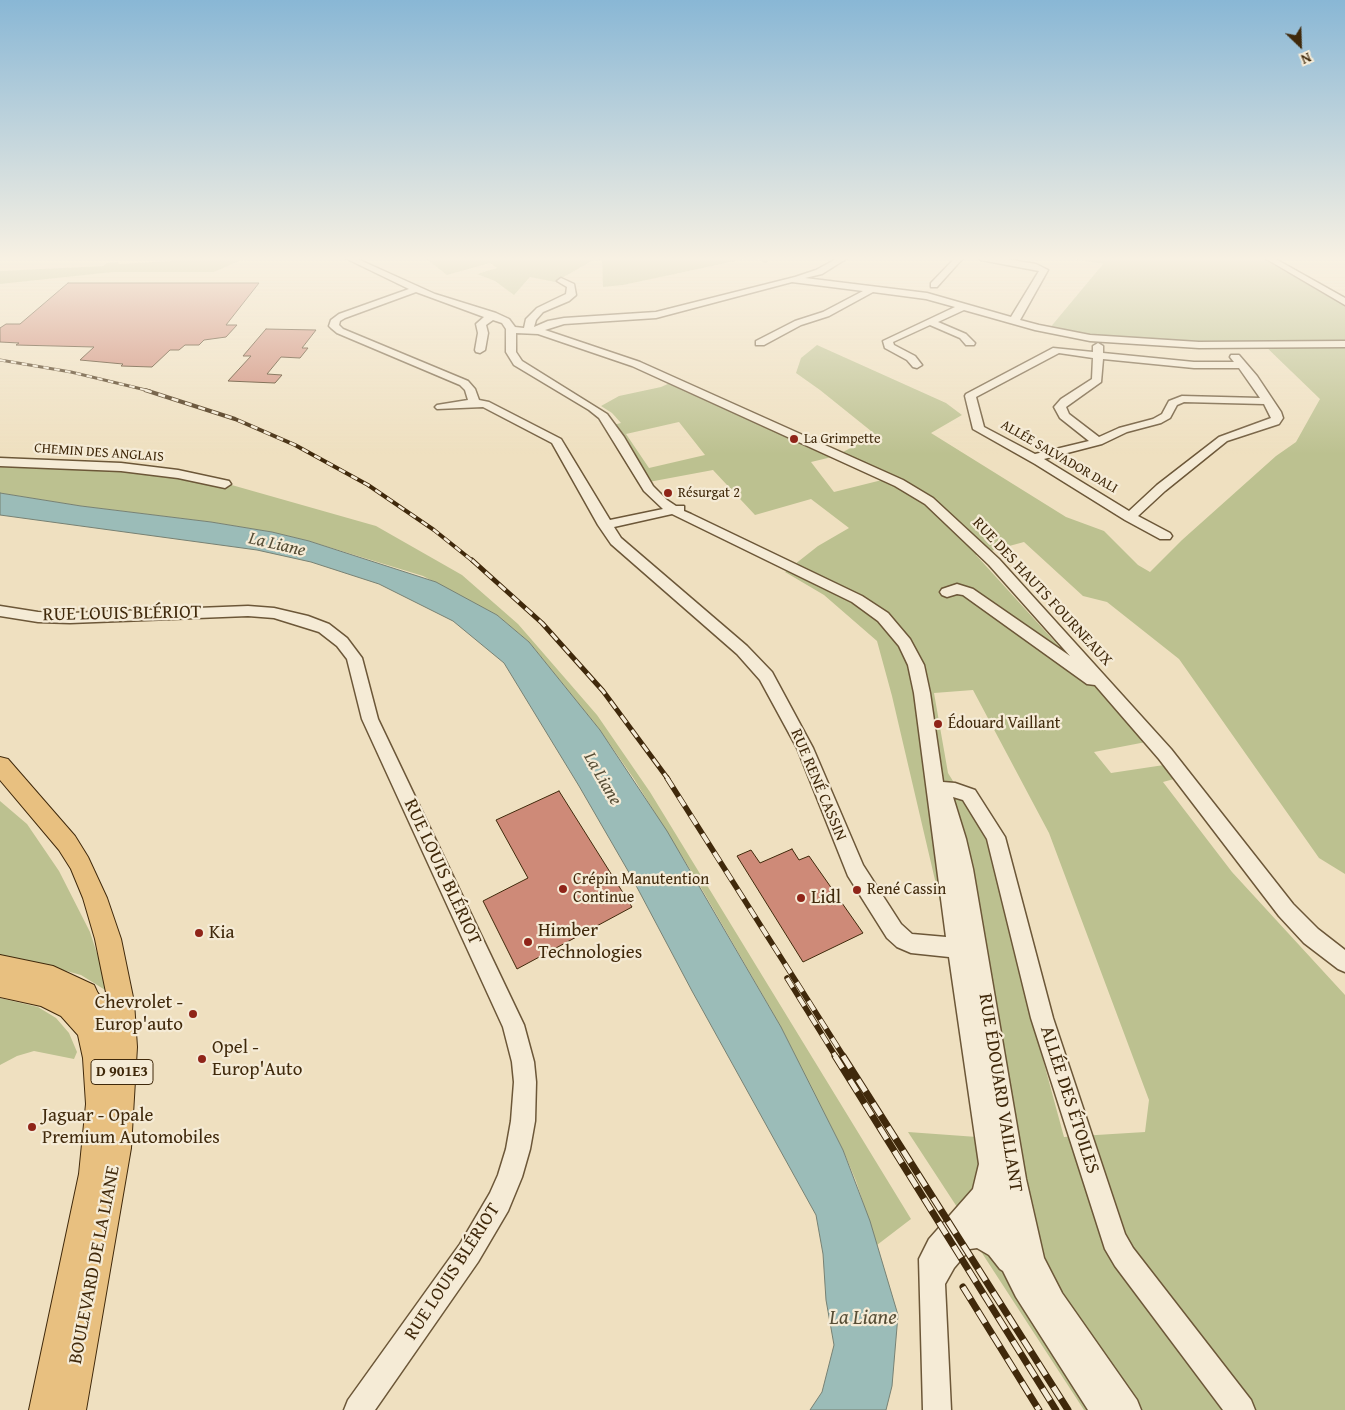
<!DOCTYPE html>
<meta charset="utf-8">
<style>
body{margin:0}
#map{position:relative;width:1345px;height:1410px;overflow:hidden;background:#efe0c0;font-family:"Gentium Book Plus",serif}
canvas{display:block}
.north{position:absolute;left:1275px;top:20px;width:50px;height:50px;-webkit-text-stroke:4px #f5ebd6;paint-order:stroke;rotate:156deg;font-size:14px;font-weight:700;line-height:20px;text-align:center;color:#40290b}
.north::after{content:'';display:block;margin:auto;width:18px;height:22px;background:#40290b;clip-path:polygon(50% 0,100% 100%,50% 72%,0 100%)}
</style>
<div id="map">
<canvas width="1345" height="1410"></canvas>
<div class="north">N</div>
</div>
<script>
const ctx = document.querySelector('canvas').getContext('2d');
ctx.lineJoin = 'round';
function paint(path, color) { ctx.fillStyle = color; ctx.fill(path, 'evenodd'); }
const toPath = rows => new Path2D(rows.map(r => 'M' + r).join(''));
function trace(path, color, width, dash) { ctx.strokeStyle = color; ctx.lineWidth = width; ctx.lineCap = dash ? 'butt' : 'round'; ctx.setLineDash(dash || []); ctx.stroke(path); }
function write(font, color, halo, rows, align = 'center') {
  ctx.font = font + ' "Gentium Book Plus",serif'; ctx.lineWidth = 4.5; ctx.setLineDash([]); ctx.textBaseline = 'middle'; ctx.strokeStyle = halo; ctx.fillStyle = color; for (const [text, x, y, turn = 0] of rows) {
    ctx.save(); ctx.translate(x, y); ctx.rotate((+turn || 0) * Math.PI / 180); ctx.textAlign = isNaN(turn) ? turn : align; if (halo) ctx.strokeText(text, 0, 0); ctx.fillText(text, 0, 0); ctx.restore();
  }
}
paint(toPath([
 [177,257,260,257,239,261,214,272,113,272,0,284,0,271,103,266,107,263,118,262,119,264,172,261],
 [424,257,774,257,765,263,754,257,623,285,603,287,602,261,597,258,555,282,530,277,514,295,495,281,477,274,497,268,490,263,447,275],
 [1063,257,1260,257,1345,306,1345,874,1319,858,1179,659,1107,602,1083,596,1024,542,976,555,1146,742,1094,752,1111,773,1164,765,1174,779,1163,782,1232,872,1345,995,1345,1410,1084,1410,980,1250,957,1207,908,1132,977,1137,942,910,892,696,877,641,824,595,785,572,818,546,849,528,811,499,755,515,713,470,638,484,605,427,621,423,612,413,601,406,619,396,661,387,670,383,832,457,811,462,834,492,882,480,841,453,876,435,820,390,796,373,801,358,817,345,946,403,962,415,931,433,1066,517,1104,531,1138,565,1150,572,1182,540,1276,456,1296,442,1320,399,1262,343,1222,343,1080,335,1049,329,1103,264],
 [679,422,705,455,649,468,626,434],
 [973,690,1049,833,1149,1100,1145,1132,1064,1137,1014,953,988,838,948,773,934,693],
 [0,461,207,478,376,526,462,575,518,624,597,715,650,792,911,1219,877,1245,856,1181,843,1150,781,1027,696,879,634,779,600,730,529,642,497,615,423,576,309,541,272,532,211,522,81,506,0,493],
 [0,801,27,824,59,871,90,932,110,993,81,975,23,959,0,957],
 [0,998,38,1007,56,1018,69,1033,77,1052,74,1059,34,1051,17,1056,0,1065]
]), '#bcc190');
const water = toPath([
 [0,493,81,506,211,522,272,532,309,541,436,582,497,615,529,642,600,730,667,831,781,1027,843,1150,870,1221,898,1315,892,1386,886,1410,810,1410,822,1392,834,1345,826,1300,823,1254,816,1215,692,991,631,876,579,786,504,663,453,621,379,584,311,562,257,550,0,515,0,493]
]);
paint(water, '#9bbcb8');
trace(water, '#778173', 1);
const building = toPath([
 [68,283,259,283,226,325,237,325,226,337,204,340,199,345,185,345,179,350,170,350,152,367,121,366,123,364,80,360,94,347,16,345,19,343,0,342,0,328,6,324,20,324,68,283],
 [266,329,316,330,302,348,308,348,300,358,281,357,267,374,282,375,275,383,228,381,251,356,243,356,266,329],
 [559,791,632,907,517,969,483,901,528,878,496,820,559,791],
 [792,849,799,860,809,856,863,933,803,962,737,856,751,850,760,863,792,849]
]);
paint(building, '#ce8a78');
trace(building, '#40290b', 1);
const minor = toPath([
 [343,257,353,257,435,294,496,313,509,319,515,327,524,328,526,319,537,308,566,294,567,287,557,281,561,278,574,284,576,295,569,301,543,312,536,320,534,327,548,321,564,318,656,312,795,277,816,270,840,257,849,257,822,274,805,278,927,293,1011,317,1039,271,981,260,977,257,993,257,1036,264,1048,270,1020,320,1039,325,1090,335,1199,342,1345,341,1345,347,1199,348,1090,341,1035,330,964,310,938,322,966,334,975,343,974,345,966,345,960,338,930,325,893,342,894,345,915,356,922,365,917,368,913,367,907,360,885,348,883,341,955,307,926,299,873,292,829,316,801,325,764,345,756,345,756,341,795,321,823,312,863,291,792,282,656,318,564,324,545,330,640,362,903,480,933,498,999,559,1171,749,1293,904,1318,929,1345,950,1345,972,1338,969,1304,943,1279,916,1159,759,1095,685,1087,684,963,595,957,594,947,597,942,595,940,592,942,589,957,584,973,589,1070,656,989,565,925,504,895,486,632,366,538,334,516,333,516,352,522,361,607,414,624,437,653,486,667,500,676,506,684,506,684,511,691,514,862,596,888,613,910,639,924,665,930,693,943,782,955,783,975,790,1005,837,1053,1018,1125,1234,1133,1248,1251,1400,1255,1410,1223,1410,1115,1266,1105,1249,1031,1018,987,839,963,800,953,797,966,839,973,869,1026,1179,1044,1258,1062,1293,1137,1400,1141,1410,1088,1410,1016,1297,1003,1271,1000,1269,989,1255,977,1248,970,1249,954,1268,945,1284,951,1410,923,1410,919,1259,929,1239,973,1189,979,1164,949,957,911,953,897,947,887,938,848,876,797,748,760,680,737,654,611,544,598,525,552,443,483,407,437,409,435,407,437,405,468,400,465,390,460,385,337,333,331,328,329,326,331,320,339,314,409,289,343,257],
 [416,292,484,317,476,324,478,333,475,350,476,352,480,353,485,350,488,333,486,325,493,320,502,323,506,329,506,352,514,365,589,410,599,418,644,491,663,509,610,520,561,439,489,402,479,400,475,389,468,381,343,329,339,325,340,321,345,318,416,292],
 [672,514,852,602,878,621,899,646,908,665,914,693,946,937,912,934,901,924,863,865,813,748,772,672,747,646,621,538,614,527,672,514],
 [956,257,964,257,937,287,931,287,931,283,956,257],
 [1263,257,1272,257,1345,298,1345,305,1263,257],
 [1098,343,1103,346,1103,353,1194,362,1234,362,1230,357,1231,355,1239,355,1257,376,1281,412,1283,418,1279,424,1227,441,1165,491,1138,516,1170,533,1172,536,1170,539,1160,539,1125,520,1035,464,973,429,965,396,966,394,1053,348,1093,352,1093,346,1098,343],
 [1059,353,1093,358,1092,379,1061,399,1054,407,1060,418,1089,441,1035,454,984,427,976,397,1059,353],
 [1103,359,1194,368,1239,368,1260,398,1182,396,1169,401,1162,414,1153,419,1119,428,1099,437,1069,414,1066,407,1101,382,1103,359],
 [1184,402,1264,404,1271,418,1219,437,1157,485,1129,511,1044,459,1102,444,1127,432,1161,423,1170,418,1177,405,1184,402],
 [0,458,121,463,178,470,229,481,231,484,225,488,178,478,121,471,0,466,0,458],
 [0,606,38,612,70,613,248,606,274,608,308,616,329,624,347,638,362,658,378,719,524,1025,534,1062,536,1082,535,1121,530,1149,522,1177,508,1211,478,1262,375,1410,344,1410,348,1400,460,1244,490,1193,498,1175,506,1149,511,1121,514,1082,512,1062,503,1027,362,719,347,659,337,646,319,632,274,618,248,616,70,623,38,622,0,616,0,606]
]);
const major = toPath([
 [0,757,8,759,75,836,88,857,107,898,121,939,134,1002,137,1047,131,1148,86,1410,29,1410,79,1174,86,1104,83,1058,78,1035,61,1016,41,1006,0,997,0,971,45,981,71,994,74,987,83,983,92,987,108,1004,108,1002,95,939,83,898,71,869,59,850,0,780,0,757]
]);
const highway = toPath([
 [0,955,53,966,94,985,99,996,94,1007,83,1011,49,995,0,985,0,955]
]);
trace(minor, '#6c5738', 3);
trace(major, '#40290b', 2);
trace(highway, '#40290b', 2);
paint(minor, '#f5ebd6');
paint(major, '#e8c080');
paint(highway, '#e8c080');
const railFar4 = toPath([
 [0,360,71,372,150,391]
]);
const railFar3 = toPath([
 [145,390,235,419,295,445,368,485,434,530,474,562]
]);
const railFar2 = toPath([
 [472,560,542,623,603,691,668,779]
]);
const railFar1 = toPath([
 [667,778,844,1057],
 [787,978,836,1057]
]);
const rail = toPath([
 [835,1056,1056,1410],
 [843,1056,1068,1410],
 [963,1287,1039,1410]
]);
trace(railFar4, '#40290b', 3);
trace(railFar3, '#40290b', 4);
trace(railFar2, '#40290b', 5);
trace(railFar1, '#40290b', 5.5);
trace(rail, '#40290b', 7);
trace(railFar4, '#f5ebd6', 2, [5.5]);
trace(railFar3, '#f5ebd6', 2.5, [7]);
trace(railFar2, '#f5ebd6', 3, [9]);
trace(railFar1, '#f5ebd6', 4, [11]);
trace(rail, '#f5ebd6', 5, [14]);
const sky = ctx.createLinearGradient(0, 0, 0, 454);
sky.addColorStop(0, '#89b7d5');
sky.addColorStop(0.57, '#f8f1e3');
sky.addColorStop(1, '#f8f1e300');
ctx.fillStyle = sky;
ctx.fillRect(0, 0, 1345, 454);
for (const [x, y, r, color] of [
 [794,439,5,"#8f2418"],
 [668,493,5,"#8f2418"],
 [938,724,5,"#8f2418"],
 [563,889,5,"#8f2418"],
 [857,890,5,"#8f2418"],
 [801,898,5,"#8f2418"],
 [199,933,5,"#8f2418"],
 [528,942,5,"#8f2418"],
 [193,1014,5,"#8f2418"],
 [202,1059,5,"#8f2418"],
 [32,1127,5,"#8f2418"]
]) { const dot = new Path2D(); dot.arc(x, y, r, 0, 2 * Math.PI); ctx.fillStyle = color; ctx.fill(dot); trace(dot, '#f5ebd6', 2); }
write('14px', '#40290b', '#f5ebd6', [
 ["La Grimpette",804,439],
 ["Résurgat 2",678,493]
], 'left');
write('14px', '#40290b', '#f5ebd6', [
 ["CHEMIN DES ANGLAIS",99,453,4],
 ["ALLÉE SALVADOR DALI",1059,457,30]
]);
for (const [x, y, w] of [
 [122,1072,62]
]) { const box = new Path2D(); box.roundRect(x - w / 2, y - 12.5, w, 25, 4); ctx.fillStyle = '#f5ebd6'; ctx.fill(box); trace(box, '#40290b', 1); }
write('bold 15px', '#40290b', null, [
 ["D 901E3",122,1072]
]);
write('16px', '#40290b', '#f5ebd6', [
 ["RUE DES HAUTS FOURNEAUX",1042,592,47],
 ["RUE RENÉ CASSIN",818,785,67]
]);
write('16px', '#40290b', '#f5ebd6', [
 ["Édouard Vaillant",948,724],
 ["Crépin Manutention",573,880],
 ["Continue",573,898],
 ["René Cassin",867,890]
], 'left');
write('italic 18px', '#574e36', '#f5ebd6', [
 ["La Liane",277,545,13],
 ["La Liane",602,779,60]
]);
write('19px', '#40290b', '#f5ebd6', [
 ["RUE LOUIS BLÉRIOT",122,614,-1],
 ["RUE LOUIS BLÉRIOT",442,872,65],
 ["RUE ÉDOUARD VAILLANT",1000,1093,81],
 ["ALLÉE DES ÉTOILES",1069,1100,72],
 ["BOULEVARD DE LA LIANE",95,1265,-79],
 ["RUE LOUIS BLÉRIOT",453,1272,-57]
]);
write('19px', '#40290b', '#f5ebd6', [
 ["Lidl",811,898],
 ["Himber",538,931],
 ["Technologies",538,953],
 ["Kia",209,933],
 ["Chevrolet -",183,1003,"right"],
 ["Europ'auto",183,1025,"right"],
 ["Opel -",212,1048],
 ["Europ'Auto",212,1070],
 ["Jaguar - Opale",42,1116],
 ["Premium Automobiles",42,1138]
], 'left');
write('italic 21px', '#574e36', '#f5ebd6', [
 ["La Liane",863,1319]
]);
</script>
